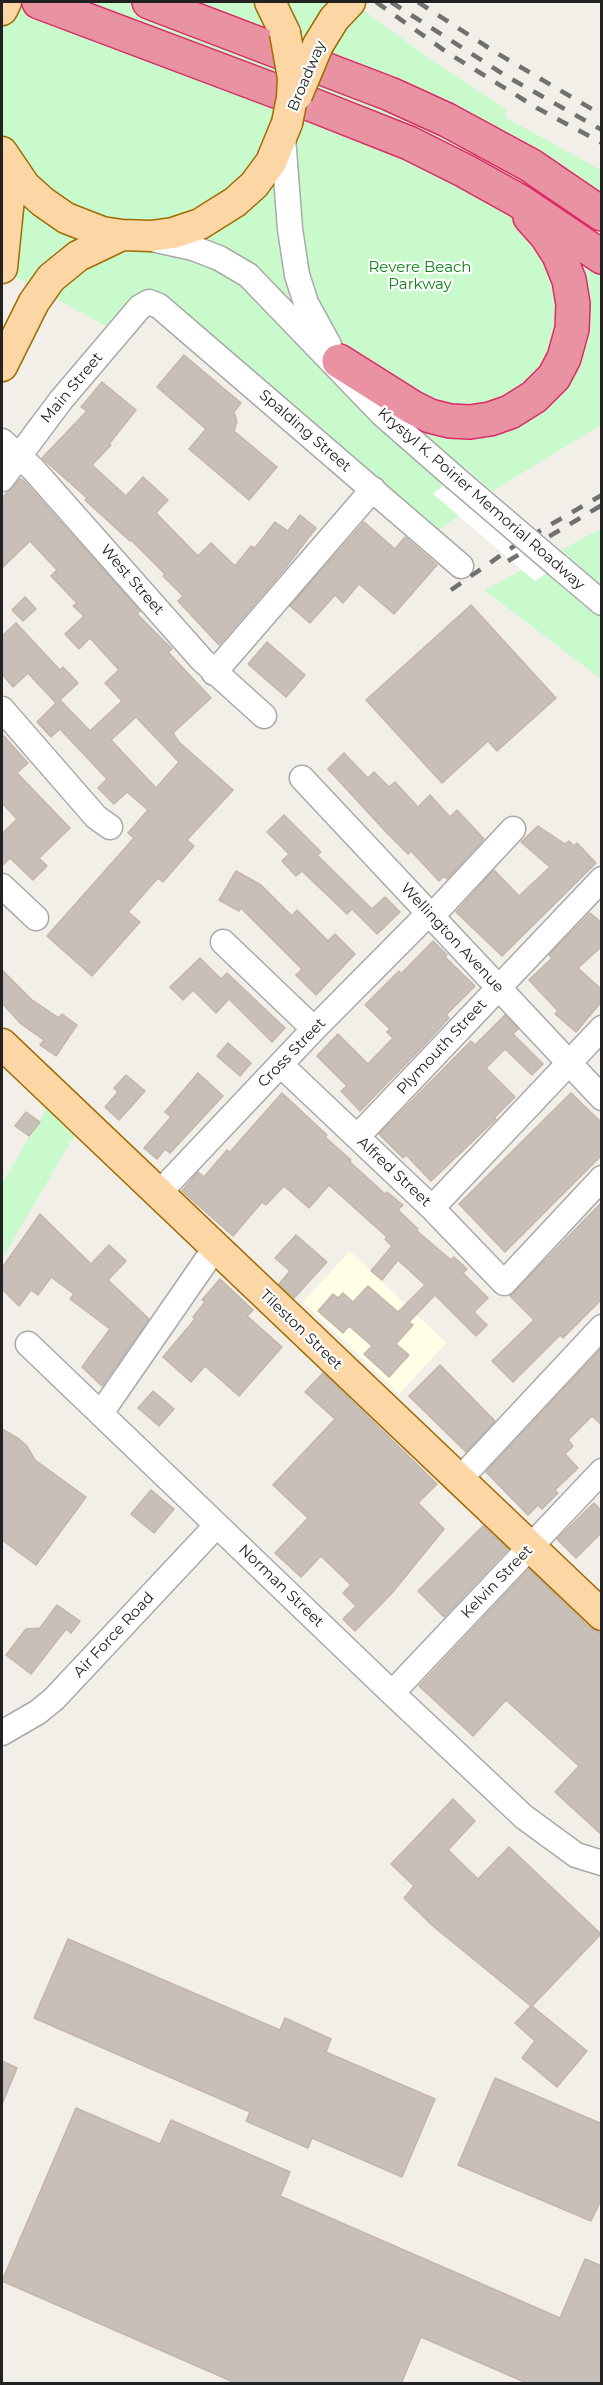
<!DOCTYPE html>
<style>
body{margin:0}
#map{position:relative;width:603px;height:2385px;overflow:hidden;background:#f2efe9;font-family:Montserrat,sans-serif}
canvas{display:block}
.frame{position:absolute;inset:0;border:3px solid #222;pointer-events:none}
</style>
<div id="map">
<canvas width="603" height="2385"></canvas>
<div class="frame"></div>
</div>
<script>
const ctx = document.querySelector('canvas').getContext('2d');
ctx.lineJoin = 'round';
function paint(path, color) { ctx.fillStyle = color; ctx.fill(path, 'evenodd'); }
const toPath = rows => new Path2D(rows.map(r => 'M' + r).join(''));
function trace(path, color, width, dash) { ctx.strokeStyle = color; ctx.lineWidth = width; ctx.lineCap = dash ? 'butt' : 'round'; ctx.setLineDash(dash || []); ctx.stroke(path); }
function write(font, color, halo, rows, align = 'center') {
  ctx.font = font + ' Montserrat,sans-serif'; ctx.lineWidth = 4.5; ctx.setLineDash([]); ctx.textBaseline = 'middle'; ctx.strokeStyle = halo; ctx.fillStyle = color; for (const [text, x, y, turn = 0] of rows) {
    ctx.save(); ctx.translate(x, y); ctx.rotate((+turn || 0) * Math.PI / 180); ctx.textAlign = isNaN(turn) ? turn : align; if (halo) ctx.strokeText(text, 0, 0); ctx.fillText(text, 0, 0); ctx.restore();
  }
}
paint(toPath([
 [350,1251,446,1343,399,1394,303,1302]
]), '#ffffe5');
paint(toPath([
 [2,2,352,2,430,59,507,110,505,117,601,170,601,425,499,487,437,531,153,291,146,290,135,294,106,326,2,270],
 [601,529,601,679,484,590],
 [47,1108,74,1136,2,1259,2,1183]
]), '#c8facc');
paint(toPath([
 [465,468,569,557,535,581,433,494]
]), '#fff');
const building = toPath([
 [184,355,241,403,234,412,237,422,234,431,277,467,249,500,189,449,206,429,157,387,184,355],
 [102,382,136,410,109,444,111,445,92,465,126,496,143,477,168,500,156,513,198,556,211,543,235,566,251,546,255,548,275,522,288,531,300,515,316,528,283,571,219,645,178,601,183,596,163,576,165,574,131,540,130,541,85,500,87,498,42,458,87,411,81,407,102,382],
 [20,479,23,480,140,611,137,614,172,649,168,652,211,698,173,733,179,742,233,790,187,840,194,846,163,882,158,878,128,912,140,922,92,976,47,936,134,838,128,833,148,810,127,792,114,804,98,788,107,779,60,729,51,737,37,722,56,703,28,673,13,687,2,674,2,636,16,623,60,670,63,667,78,683,60,700,90,731,122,701,105,683,119,670,90,638,79,649,65,634,84,616,73,606,77,603,51,576,57,570,30,541,2,568,2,498,20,479],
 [136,717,179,762,156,788,111,740,136,717],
 [364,522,395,549,405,537,437,565,394,614,359,584,343,603,335,595,310,623,290,606,364,522],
 [25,597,36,609,23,621,12,610,25,597],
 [471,605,556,698,497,751,488,741,442,783,366,700,471,605],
 [267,642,305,675,286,697,248,664,267,642],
 [2,734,28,763,17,773,70,828,39,858,47,866,33,880,10,858,2,866,2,834,17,819,2,803,2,734],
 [344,753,368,778,374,772,389,787,395,782,418,807,430,795,450,817,457,810,484,839,447,879,444,876,439,881,411,851,408,854,386,832,328,769,344,753],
 [284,815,321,852,317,855,372,909,385,897,400,912,377,934,352,909,347,914,302,871,296,876,282,861,289,854,267,832,284,815],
 [538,826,565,844,569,841,574,846,577,843,596,863,502,956,456,912,494,870,519,896,550,867,521,842,538,826],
 [236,871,261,885,292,916,297,910,328,941,335,934,355,954,316,995,296,975,302,969,241,908,239,911,219,900,236,871],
 [590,913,602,923,602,946,578,968,602,990,602,1001,576,1032,555,1014,558,1011,529,980,552,958,549,955,590,913],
 [433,941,447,955,445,957,475,986,446,1015,449,1018,423,1046,360,1111,341,1091,347,1086,317,1056,338,1034,368,1064,393,1038,387,1032,390,1029,365,1005,399,971,401,974,433,941],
 [200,958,221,979,227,973,285,1028,272,1042,229,999,216,1013,193,990,183,1000,170,987,200,958],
 [2,970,32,1000,59,1018,62,1014,77,1025,56,1056,40,1045,44,1040,21,1024,2,1003,2,970],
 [505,1015,518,1029,513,1034,543,1064,532,1075,505,1049,486,1068,515,1097,494,1118,496,1119,431,1181,406,1155,403,1158,379,1134,471,1041,475,1045,505,1015],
 [228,1043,251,1063,240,1076,217,1056,228,1043],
 [198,1073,223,1096,170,1153,165,1149,157,1159,144,1148,171,1117,165,1112,198,1073],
 [126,1075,145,1091,119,1120,105,1107,118,1092,114,1088,126,1075],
 [282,1093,327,1135,325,1137,351,1160,350,1162,385,1194,387,1192,403,1205,398,1210,418,1229,417,1231,451,1260,454,1257,467,1269,463,1273,488,1298,474,1312,487,1325,476,1336,435,1295,409,1322,413,1325,396,1344,409,1355,389,1377,364,1354,372,1346,349,1326,343,1333,318,1311,333,1294,338,1298,343,1293,353,1302,368,1286,398,1312,425,1285,398,1260,382,1280,371,1271,392,1246,385,1239,387,1237,329,1185,309,1208,284,1186,266,1205,262,1202,233,1236,182,1191,198,1172,204,1177,227,1150,230,1152,282,1093],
 [571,1093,602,1123,602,1155,505,1252,459,1204,571,1093],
 [26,1112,40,1122,29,1136,15,1126,26,1112],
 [602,1202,602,1299,563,1338,560,1335,513,1382,492,1361,534,1320,510,1296,602,1202],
 [40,1214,91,1264,109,1245,126,1261,108,1280,149,1319,102,1386,82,1367,110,1329,70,1299,74,1294,51,1277,38,1295,31,1290,19,1306,2,1289,2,1268,40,1214],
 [296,1235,327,1262,294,1298,279,1284,290,1271,275,1258,296,1235],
 [220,1279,253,1310,247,1316,282,1347,239,1396,205,1366,191,1382,163,1357,195,1319,193,1317,205,1302,202,1300,220,1279],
 [602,1348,602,1425,592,1416,568,1440,573,1446,565,1454,578,1468,555,1490,558,1493,542,1509,538,1505,528,1515,486,1472,602,1348],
 [440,1365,495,1421,466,1452,409,1396,440,1365],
 [323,1373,437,1484,418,1503,444,1529,392,1593,355,1631,343,1619,356,1606,343,1593,351,1585,321,1556,301,1577,275,1553,308,1518,273,1485,335,1419,305,1392,323,1373],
 [153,1391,174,1409,159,1426,138,1408,153,1391],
 [2,1429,19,1439,27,1446,35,1460,86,1497,36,1565,2,1540,2,1429],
 [151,1490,174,1509,154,1533,131,1514,151,1490],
 [594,1503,602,1511,602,1532,576,1558,557,1539,594,1503],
 [483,1526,508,1549,444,1617,418,1591,483,1526],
 [529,1569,590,1628,602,1634,602,1835,555,1792,579,1766,506,1700,473,1736,419,1686,529,1569],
 [57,1605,80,1621,71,1633,66,1629,31,1674,6,1655,26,1629,40,1628,57,1605],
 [453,1799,475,1821,448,1850,478,1879,509,1847,601,1934,532,2006,587,2051,557,2087,522,2058,535,2041,515,2023,531,2006,434,1927,404,1898,414,1886,391,1864,453,1799],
 [68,1939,280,2030,285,2018,331,2039,326,2052,435,2099,402,2177,312,2138,308,2148,246,2121,250,2112,34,2018,68,1939],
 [2,2061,17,2068,2,2104,2,2061],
 [495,2078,602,2124,602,2198,591,2221,458,2165,495,2078],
 [76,2108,160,2144,171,2120,290,2172,280,2196,560,2318,585,2259,602,2266,602,2384,529,2384,421,2337,401,2384,238,2384,2,2281,76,2108]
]);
paint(building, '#c7bfb8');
trace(building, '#c4b6ab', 1.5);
const minor = toPath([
 [283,137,290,229,297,275,306,303,329,345],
 [152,239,193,248,219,258,248,275,382,414,454,477],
 [2,441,33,469,202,660,264,716],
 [2,479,61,400,140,307,149,302,159,306,461,566],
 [557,565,602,603],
 [214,673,373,489],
 [2,709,96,817,110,827],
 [302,778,602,1098],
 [2,886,36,918],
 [432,916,513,829],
 [223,942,314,1029],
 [281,1065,432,1208,504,1283,602,1178],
 [357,1137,602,879],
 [158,1194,314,1029,429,913],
 [432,1208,602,1028],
 [28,1344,392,1693,524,1817,576,1855,602,1863],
 [101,1413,215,1248],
 [459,1480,602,1327],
 [392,1693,602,1471],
 [2,1733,38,1712,54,1699,217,1525]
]);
const major = toPath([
 [270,2,285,33],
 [2,10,6,2],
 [318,45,334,19,350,2],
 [2,152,25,186,43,202,66,218,102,232,122,235,151,236,173,233,200,224,235,202,254,185,271,162,287,123],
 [2,268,12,169],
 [2,366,34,302,51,278,78,256,122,235],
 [2,1044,602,1615]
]);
const highway = toPath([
 [39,2,305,102,409,143,465,171,519,201,602,257],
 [149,2,390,94,447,120,530,165,602,214],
 [339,361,412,407,430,416,450,421,470,422,490,419,510,412,534,397,554,377,564,358,572,329,573,304,569,280,559,255,546,235,530,217]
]);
trace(minor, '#a9a9a9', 27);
trace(major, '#a06b00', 33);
trace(highway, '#dc2a67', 36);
trace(minor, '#fff', 24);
trace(major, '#fcd6a4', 30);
trace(highway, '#e892a2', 33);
trace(toPath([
 [376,2,448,53,537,108,602,143],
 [391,2,506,76,602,130],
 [418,2,495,52,602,115],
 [508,561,602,505],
 [451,590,517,544,602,495]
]), '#707070', 4.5, [12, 12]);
const minorBridge = toPath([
 [454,477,557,565]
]);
const majorBridge = toPath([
 [285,33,293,78,292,98,287,123],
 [297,95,318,45]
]);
trace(minorBridge, '#a9a9a9', 27, []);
trace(majorBridge, '#a06b00', 33, []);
trace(minorBridge, '#fff', 24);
trace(majorBridge, '#fcd6a4', 30);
write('15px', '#222', '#fff', [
 ["Broadway",307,76,-67],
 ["Main Street",72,388,-50],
 ["Spalding Street",305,431,41],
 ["Krystyl K. Poirier Memorial Roadway",481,499,41],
 ["West Street",132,580,49],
 ["Wellington Avenue",452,938,47],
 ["Plymouth Street",442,1047,-47],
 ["Cross Street",292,1053,-46],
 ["Alfred Street",394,1172,43],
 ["Tileston Street",301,1330,44],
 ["Kelvin Street",497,1582,-46],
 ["Norman Street",281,1586,44],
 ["Air Force Road",114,1635,-47]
]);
write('15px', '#0c8416', '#fff', [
 ["Revere Beach",420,268],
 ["Parkway",420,285]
]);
</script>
